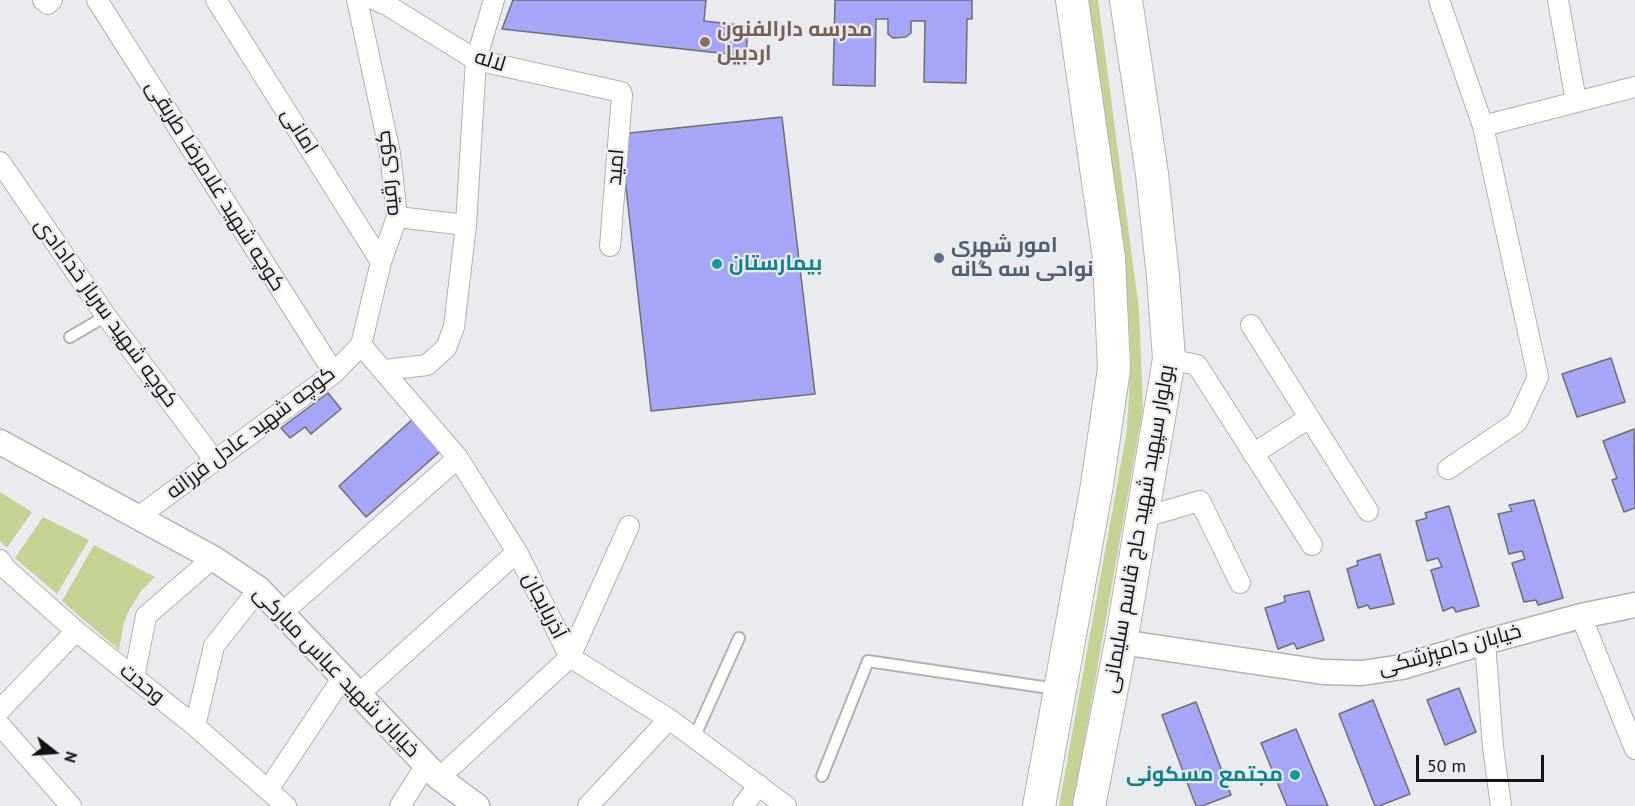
<!DOCTYPE html>
<meta charset="utf-8">
<style>
body{margin:0}
#map{position:relative;width:1635px;height:806px;overflow:hidden;background:#eaebef;font-family:"PT Sans",sans-serif}
canvas{display:block}
.north{position:absolute;left:24px;top:722px;width:60px;height:60px;-webkit-text-stroke:4px #eaebef;paint-order:stroke;rotate:107deg;font-size:16px;font-weight:700;line-height:24px;text-align:center;color:#141416}
.north::after{content:'';display:block;margin:auto;width:21px;height:27px;background:#141416;clip-path:polygon(50% 0,100% 100%,50% 72%,0 100%)}
.scale{position:absolute;left:1416px;top:755px;width:128px;height:27px;box-sizing:border-box;border:3px solid #141416;border-top:0;padding-left:8px;font-size:18px;line-height:21px;white-space:nowrap;color:#141416;-webkit-text-stroke:4px #eaebef;paint-order:stroke}
</style>
<div id="map">
<canvas width="1635" height="806"></canvas>
<div class="north">N</div>
<div class="scale">50 m</div>
</div>
<script>
const ctx = document.querySelector('canvas').getContext('2d');
ctx.lineJoin = 'round';
function paint(path, color) { ctx.fillStyle = color; ctx.fill(path, 'evenodd'); }
const toPath = rows => new Path2D(rows.map(r => 'M' + r).join(''));
function trace(path, color, width, dash) { ctx.strokeStyle = color; ctx.lineWidth = width; ctx.lineCap = dash ? 'butt' : 'round'; ctx.setLineDash(dash || []); ctx.stroke(path); }
function write(font, color, halo, rows, align = 'center') {
  ctx.font = font + ' "PT Sans",Cairo,sans-serif'; ctx.lineWidth = 4.5; ctx.setLineDash([]); ctx.textBaseline = 'middle'; ctx.strokeStyle = halo; ctx.fillStyle = color; for (const [text, x, y, turn = 0] of rows) {
    ctx.save(); ctx.translate(x, y); ctx.rotate((+turn || 0) * Math.PI / 180); ctx.textAlign = isNaN(turn) ? turn : align; if (halo) ctx.strokeText(text, 0, 0); ctx.fillText(text, 0, 0); ctx.restore();
  }
}
paint(toPath([
 [1086,0,1098,0,1139,310,1143,408,1073,806,1059,806,1127,430,1131,359,1128,310],
 [0,492,32,512,7,548,0,541],
 [43,517,89,540,57,594,15,558],
 [94,545,155,577,141,591,128,612,124,622,119,650,62,601]
]), '#c4d393');
const building = toPath([
 [513,0,706,0,704,21,748,26,746,56,502,29,513,0],
 [835,0,972,0,972,19,967,19,966,83,924,82,925,21,911,21,911,33,906,37,893,38,888,34,888,19,876,19,875,86,833,85,835,0],
 [782,117,815,394,651,411,620,134,782,117],
 [1611,358,1625,402,1577,417,1562,374,1611,358],
 [328,393,341,409,311,434,305,427,290,438,281,428,328,393],
 [414,418,443,449,366,517,339,486,414,418],
 [1634,429,1635,508,1624,512,1612,480,1617,478,1603,441,1634,429],
 [1534,500,1563,598,1538,605,1536,600,1524,602,1512,563,1525,559,1522,551,1509,554,1498,514,1512,511,1509,505,1534,500],
 [1449,506,1479,606,1456,612,1453,607,1443,611,1431,570,1442,567,1438,558,1427,561,1416,521,1427,518,1425,513,1449,506],
 [1380,554,1394,604,1370,609,1368,605,1358,608,1347,569,1358,565,1357,561,1380,554],
 [1309,591,1324,640,1297,649,1294,643,1278,649,1265,608,1285,602,1284,596,1309,591],
 [1459,688,1476,732,1445,745,1427,700,1459,688],
 [1373,700,1410,794,1379,806,1375,806,1339,714,1373,700],
 [1196,702,1231,795,1202,806,1196,806,1162,715,1196,702],
 [1296,729,1328,806,1287,806,1261,743,1296,729]
]);
paint(building, '#a6a6f8');
trace(building, '#6e6e72', 1.5);
const service = toPath([
 [70,337,106,316],
 [694,738,739,638],
 [822,776,868,661,1056,689]
]);
const minor = toPath([
 [43,0,48,4,52,0],
 [97,0,334,373],
 [216,0,381,262],
 [357,0,390,153,397,217,381,262,361,345],
 [375,0,387,5,476,60,621,92,622,95,610,246],
 [1439,0,1483,126,1538,377,1517,422,1448,469],
 [1558,0,1576,101],
 [1483,126,1635,87],
 [0,162,106,316,215,461],
 [397,217,466,225],
 [1251,325,1368,511],
 [361,345,458,458,517,552,570,657,669,719,786,806],
 [1169,359,1197,365,1312,545],
 [385,370,427,365,446,348,454,327,466,225,476,60,494,0],
 [1253,454,1309,418],
 [138,517,334,373,361,345],
 [1141,518,1200,501,1240,583],
 [0,560,6,569,76,631,195,726,286,806],
 [282,613,458,458],
 [1581,616,1635,749],
 [1485,642,1493,747,1501,806],
 [134,678,146,616,213,558],
 [360,693,517,552],
 [0,710,76,631],
 [0,725,71,806],
 [195,726,214,646,259,589],
 [439,778,570,657,629,526],
 [268,790,343,677],
 [400,806,426,765],
 [588,806,669,719],
 [743,806,759,785]
]);
const tertiary = toPath([
 [0,442,213,558,259,589,426,765,439,778,477,806],
 [1121,642,1323,672,1362,673,1402,667,1485,642,1581,616,1635,605]
]);
const primary = toPath([
 [1039,806,1097,485,1114,369,1109,258,1072,0],
 [1089,806,1121,642,1169,359,1163,277,1152,174,1126,0]
]);
trace(service, '#b1b1b6', 14);
trace(minor, '#b1b1b6', 22);
trace(tertiary, '#b1b1b6', 27);
trace(primary, '#b1b1b6', 34);
trace(service, '#fff', 10);
trace(minor, '#fff', 20);
trace(tertiary, '#fff', 24);
trace(primary, '#fff', 32);
for (const [x, y, r, color] of [
 [705,42,6,"#8d6e63"],
 [939,258,6,"#5c6f8a"],
 [717,264,6,"#0f9aa8"],
 [1295,775,6,"#0f9aa8"]
]) { const dot = new Path2D(); dot.arc(x, y, r, 0, 2 * Math.PI); ctx.fillStyle = color; ctx.fill(dot); trace(dot, '#eaebef', 2); }
write('bold 21px', '#785e54', '#eaebef', [
 ["مدرسه دارالفنون",717,30],
 ["اردبیل",717,54]
], 'left');
write('21px', '#141416', '#eaebef', [
 ["لاله",490,61,17],
 ["امانی",299,131,58],
 ["امید",616,167,-85],
 ["کوی رقیه",388,173,-96],
 ["کوچه شهید غلامرضا طریقی",215,186,58],
 ["کوچه شهید سرباز خدادادی",106,313,54],
 ["کوچه شهید عادل فرزانه",251,433,-37],
 ["بولوار سپهبد شهید حاج قاسم سلیمانی",1139,529,-80],
 ["آذربایجان",544,606,63],
 ["خیابان دامپزشکی",1450,650,-15],
 ["خیابان شهید عباس مبارکی",336,672,46],
 ["وحدت",142,684,39]
]);
write('bold 21px', '#4e5e75', '#eaebef', [
 ["امور شهری",951,246],
 ["نواحی سه گانه",951,270]
], 'left');
write('bold 21px', '#0d838f', '#eaebef', [
 ["بیمارستان",729,264],
 ["مجتمع مسکونی",1283,775,"right"]
], 'left');
</script>
